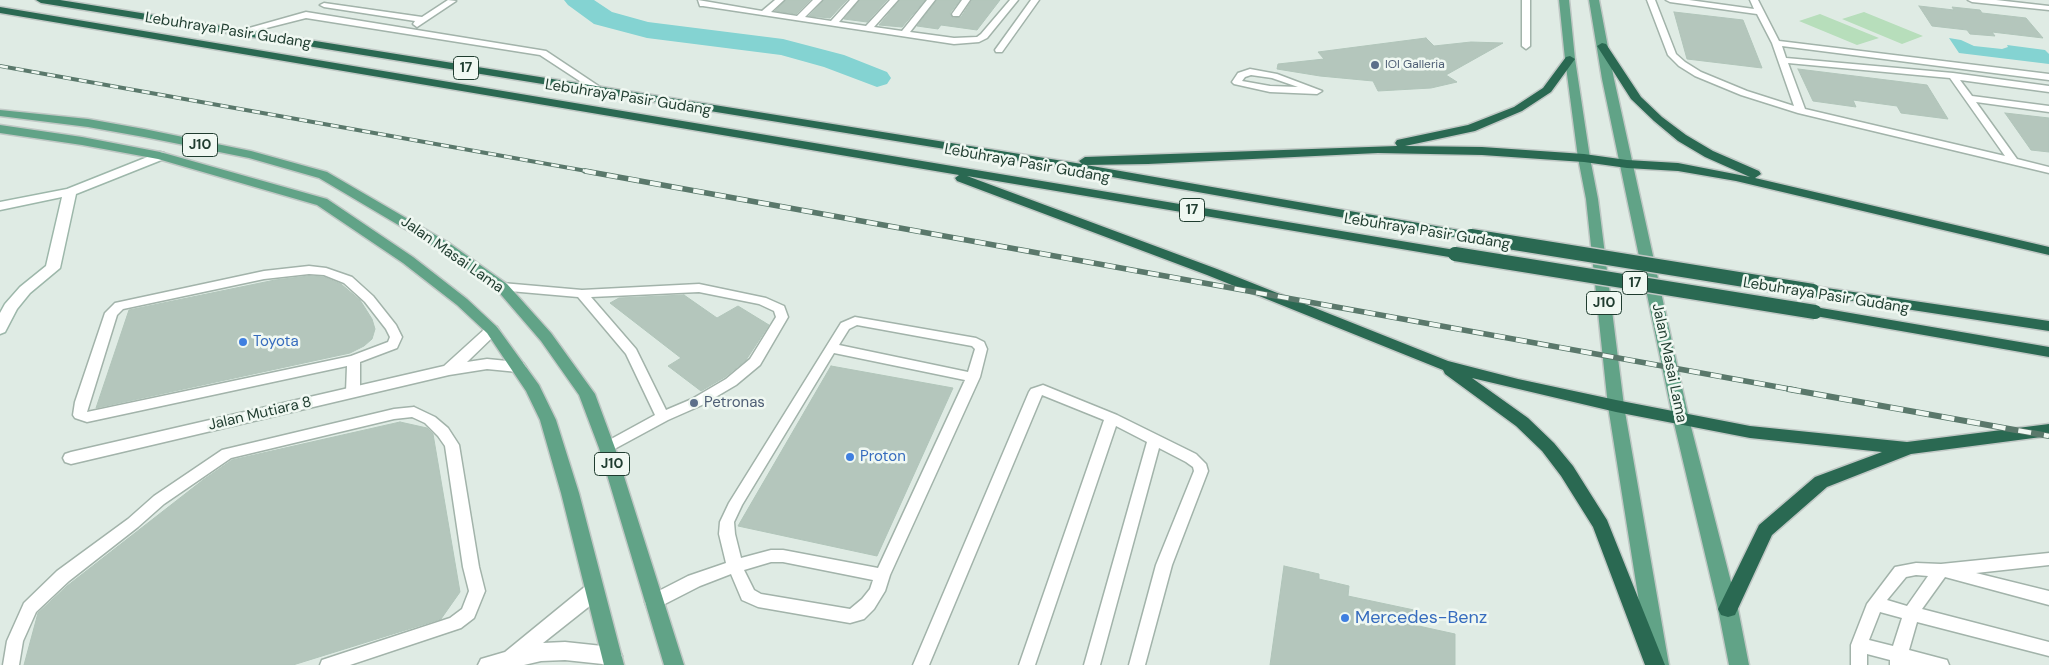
<!DOCTYPE html>
<style>
body{margin:0}
canvas{display:block;background:#dfebe4}
</style>
<canvas width="2049" height="665"></canvas>
<script>
const ctx = document.querySelector('canvas').getContext('2d');
ctx.lineJoin = 'round';
function paint(path, color) { ctx.fillStyle = color; ctx.fill(path, 'evenodd'); }
const toPath = rows => new Path2D(rows.map(r => 'M' + r).join(''));
function trace(path, color, width, dash) { ctx.strokeStyle = color; ctx.lineWidth = width; ctx.lineCap = dash ? 'butt' : 'round'; ctx.setLineDash(dash || []); ctx.stroke(path); }
function write(font, color, halo, rows, align = 'center') {
  ctx.font = font + ' "DM Sans",sans-serif'; ctx.lineWidth = 5; ctx.setLineDash([]); ctx.textBaseline = 'middle'; ctx.strokeStyle = halo; ctx.fillStyle = color; for (const [text, x, y, turn = 0] of rows) {
    ctx.save(); ctx.translate(x, y); ctx.rotate((+turn || 0) * Math.PI / 180); ctx.textAlign = isNaN(turn) ? turn : align; if (halo) ctx.strokeText(text, 0, 0); ctx.fillText(text, 0, 0); ctx.restore();
  }
}
paint(toPath([
 [1864,12,1923,36,1902,44,1842,19],
 [1820,14,1879,38,1857,45,1799,21]
]), '#b7debb');
paint(toPath([
 [1949,38,1961,40,1974,46,2002,49,2008,47,2007,45,2045,50,2049,54,2049,64,1959,53]
]), '#84d3d2');
paint(toPath([
 [564,0,594,0,612,12,648,22,783,39,844,55,887,72,891,78,887,84,877,87,824,67,781,55,647,38,594,24,568,5,564,0]
]), '#84d3d2');
const building = toPath([
 [786,0,810,0,796,14,775,11,786,0],
 [824,0,847,0,830,18,809,16,824,0],
 [860,0,887,0,867,22,844,19,860,0],
 [900,0,925,0,902,27,879,25,900,0],
 [937,0,960,0,950,13,953,18,961,17,972,0,1000,0,977,30,941,25,938,29,917,26,937,0],
 [1919,6,1954,10,1952,7,1980,10,1982,13,2026,18,2043,38,1992,32,1995,36,1970,34,1967,30,1932,26,1919,6],
 [1674,12,1743,20,1762,68,1687,59,1674,12],
 [1426,38,1434,46,1471,42,1503,43,1446,75,1457,82,1431,88,1378,91,1373,81,1320,76,1277,69,1278,64,1324,59,1318,52,1426,38],
 [1798,69,1927,85,1948,119,1901,113,1897,106,1853,100,1856,107,1813,101,1798,69],
 [2005,113,2049,118,2049,152,2031,150,2005,113],
 [309,276,324,277,341,284,360,300,372,319,375,329,372,339,364,346,350,353,96,408,129,310,275,280,309,276],
 [684,295,717,318,738,306,769,325,746,360,725,377,701,391,668,366,681,358,610,303,619,298,684,295],
 [831,366,953,388,877,556,738,526,831,366],
 [400,422,427,428,433,434,460,592,441,619,293,665,24,665,38,613,67,586,203,480,232,460,400,422],
 [1284,566,1319,574,1319,579,1349,586,1348,596,1414,610,1414,625,1455,634,1455,665,1270,665,1284,566]
]);
paint(building, '#b4c6bc');
trace(building, '#b1c5ba', 1);
const lane = toPath([
 [448,0,456,1,417,27,413,24,415,21,324,7,320,5,324,3,422,17,448,0],
 [698,0,762,11,775,0,784,0,771,12,797,16,813,0,822,0,805,17,831,21,850,0,858,0,839,22,866,26,890,0,898,0,874,27,902,31,927,0,935,0,910,32,954,38,977,37,981,34,1010,0,1018,0,987,38,979,42,954,44,703,6,700,6,698,0],
 [962,0,970,0,959,16,953,16,952,14,962,0],
 [1031,0,1039,0,1002,52,996,52,995,50,1031,0],
 [1522,0,1530,0,1530,46,1526,49,1522,46,1522,0],
 [1647,0,1655,0,1676,54,1685,62,1701,72,1747,91,1794,106,1772,43,1757,14,1670,2,1666,0,1689,0,1754,9,1750,0,1758,0,1779,41,2049,74,2049,80,1782,46,1786,58,1953,73,2049,86,2049,92,1960,80,1972,96,2049,106,2049,112,1976,102,2017,159,2049,167,2049,173,1798,113,1741,95,1695,76,1679,66,1668,55,1647,0],
 [1788,63,1950,78,2005,156,1805,109,1788,63],
 [1968,0,1996,0,2049,6,2049,10,1972,2,1968,0],
 [306,12,546,51,603,89,598,92,595,91,540,55,306,18,239,35,235,32,306,12],
 [1250,69,1277,74,1322,91,1317,94,1270,92,1234,84,1232,82,1238,73,1250,69],
 [1251,75,1272,78,1298,87,1270,86,1242,81,1245,77,1251,75],
 [309,266,326,268,352,277,373,296,396,325,402,337,397,348,360,362,360,392,358,395,353,397,348,395,346,392,347,366,87,422,75,418,73,415,75,402,105,313,115,303,264,271,309,266],
 [309,274,324,275,344,283,365,302,386,329,390,337,388,342,351,356,87,412,117,315,123,309,264,279,309,274],
 [502,283,582,290,699,284,766,298,784,306,788,317,760,365,736,385,702,405,668,420,607,453,602,452,600,448,602,444,655,415,626,354,578,297,498,290,496,287,502,283],
 [699,292,759,304,774,311,776,317,750,359,726,379,692,399,666,410,636,349,591,297,699,292],
 [855,317,976,338,984,342,987,349,980,377,890,575,885,591,874,609,864,619,850,623,758,607,742,600,731,574,700,586,659,607,653,609,647,607,645,602,647,597,688,576,726,563,719,534,720,522,729,503,841,323,855,317],
 [857,325,972,346,975,349,968,372,839,345,849,329,857,325],
 [834,353,965,380,878,568,783,550,771,550,741,558,735,534,734,522,742,505,834,353],
 [771,562,783,562,873,580,870,589,862,599,850,609,761,594,754,590,744,570,771,562],
 [1043,385,1117,415,1196,454,1206,464,1208,471,1172,565,1145,665,1129,665,1156,565,1194,471,1193,467,1186,462,1159,448,1100,665,1084,665,1147,442,1116,426,1035,665,1019,665,1104,420,1042,395,929,665,913,665,1029,392,1031,389,1043,385],
 [414,407,435,417,448,428,459,445,479,567,485,591,474,618,461,628,350,665,320,665,322,660,328,658,450,618,462,609,469,591,463,567,445,446,438,436,425,423,412,417,394,419,231,458,164,504,138,527,69,581,36,612,23,641,19,665,3,665,7,641,24,603,57,571,128,519,154,496,222,450,394,409,414,407],
 [2049,553,2049,565,1976,573,2049,591,2049,605,1945,577,1922,609,2049,642,2049,656,1917,622,1909,650,1947,660,1949,665,1890,665,1890,660,1867,654,1867,665,1851,665,1851,645,1867,604,1895,567,1916,563,1941,564,2049,553],
 [1916,575,1928,576,1907,606,1887,600,1906,577,1916,575],
 [1880,612,1902,618,1893,646,1869,640,1880,612]
]);
const street = toPath([
 [492,325,497,327,499,330,497,333,467,362,487,359,518,362,523,363,526,367,523,371,518,372,487,369,449,375,71,464,65,462,63,458,65,454,71,452,444,366,487,327,492,325],
 [594,583,601,585,603,591,601,597,543,643,565,642,612,647,619,650,622,656,619,662,612,665,565,660,541,661,524,665,478,665,481,659,505,652,587,585,594,583]
]);
const secondary = toPath([
 [160,152,164,153,166,156,164,159,76,194,60,268,30,293,17,309,5,332,0,334,0,313,5,304,20,287,46,266,62,197,0,210,0,202,67,189,160,152]
]);
const primary = toPath([
 [1559,0,1569,0,1575,59,1590,158,1598,199,1624,406,1669,665,1649,665,1608,406,1586,199,1578,158,1565,59,1559,0],
 [1589,0,1599,0,1614,79,1689,419,1738,609,1749,665,1729,665,1718,609,1673,419,1602,79,1589,0],
 [0,110,88,119,144,129,251,151,327,172,449,243,507,284,551,333,595,394,615,448,684,665,664,665,599,448,579,395,541,341,497,290,439,249,319,178,249,158,144,137,88,127,0,116,0,110],
 [0,125,82,137,160,152,327,199,413,257,467,299,497,327,539,385,556,420,579,493,624,665,604,665,561,493,540,420,526,391,487,333,457,305,403,263,317,205,158,159,82,145,0,133,0,125]
]);
const highway = toPath([
 [36,0,60,0,1082,164,1079,161,1085,157,1397,146,1395,143,1397,140,1468,125,1514,107,1543,88,1566,57,1570,56,1575,59,1551,92,1522,111,1475,131,1405,146,1482,147,1584,154,1627,160,1678,163,1750,177,1705,157,1678,141,1654,121,1631,99,1597,46,1602,43,1606,44,1641,97,1662,117,1686,135,1713,151,1759,171,1761,174,1755,178,2049,247,2049,255,1736,181,1678,171,1627,168,1584,162,1482,155,1378,153,1148,164,1086,165,1476,233,1478,236,1476,239,1471,240,1038,164,41,3,36,0],
 [0,7,1455,250,1462,254,1460,257,1455,258,967,176,1217,269,1448,361,1518,379,1616,400,1750,426,1907,442,2049,424,2049,436,1911,454,1827,487,1772,535,1735,615,1728,617,1721,615,1718,609,1759,525,1815,477,1882,452,1750,438,1616,412,1472,378,1528,418,1554,443,1573,466,1607,520,1665,665,1645,665,1593,527,1561,476,1542,451,1516,426,1445,374,1443,370,1207,275,957,181,955,178,959,175,0,13,0,7],
 [1813,286,2049,321,2049,331,1808,294,1806,291,1808,288,1813,286],
 [1815,307,2049,347,2049,357,1810,315,1808,312,1810,309,1815,307]
]);
trace(lane, '#a2b3aa', 3);
trace(street, '#a2b3aa', 3);
trace(secondary, '#9db7aa', 3);
trace(primary, '#c0c8c5', 3);
trace(highway, '#c0c8c5', 3);
paint(lane, '#fff');
paint(street, '#fff');
paint(secondary, '#fff');
paint(primary, '#61a387');
paint(highway, '#2a6952');
const railFar2 = toPath([
 [0,66,592,172]
]);
const railFar1 = toPath([
 [585,171,1795,390]
]);
const rail = toPath([
 [1788,389,2049,436]
]);
trace(railFar2, '#5a786b', 4);
trace(railFar1, '#5a786b', 5.5);
trace(rail, '#5a786b', 6);
trace(railFar2, '#f0f8f2', 2.5, [8]);
trace(railFar1, '#f0f8f2', 4, [11]);
trace(rail, '#f0f8f2', 4.5, [13]);
const highwayBridge = toPath([
 [1471,236,1813,291],
 [1455,254,1815,312]
]);
trace(highwayBridge, '#c0c8c5', 17, []);
trace(highwayBridge, '#2a6952', 14);
for (const [x, y, r, color] of [
 [1375,65,5,"#5c6f8a"],
 [243,342,5,"#3f7fe0"],
 [694,403,5,"#5c6f8a"],
 [850,457,5,"#3f7fe0"],
 [1345,618,5,"#3f7fe0"]
]) { const dot = new Path2D(); dot.arc(x, y, r, 0, 2 * Math.PI); ctx.fillStyle = color; ctx.fill(dot); trace(dot, '#f0f8f2', 2); }
write('12px', '#4e5e75', '#f0f8f2', [
 ["IOI Galleria",1385,65]
], 'left');
for (const [x, y, w] of [
 [466,68,25],
 [200,145,35],
 [1192,210,25],
 [1635,283,25],
 [1604,303,35],
 [612,464,35]
]) { const box = new Path2D(); box.roundRect(x - w / 2, y - 11.5, w, 23, 4); ctx.fillStyle = '#f0f8f2'; ctx.fill(box); trace(box, '#1f3c2f', 1); }
write('bold 14px', '#1f3c2f', null, [
 ["17",466,68],
 ["J10",200,145],
 ["17",1192,210],
 ["17",1635,283],
 ["J10",1604,303],
 ["J10",612,464]
]);
write('15px', '#1f3c2f', '#f0f8f2', [
 ["Lebuhraya Pasir Gudang",228,31,9],
 ["Lebuhraya Pasir Gudang",628,98,9],
 ["Lebuhraya Pasir Gudang",1027,164,10],
 ["Lebuhraya Pasir Gudang",1427,232,9],
 ["Jalan Masai Lama",452,255,35],
 ["Lebuhraya Pasir Gudang",1826,296,9],
 ["Jalan Masai Lama",1669,363,78],
 ["Jalan Mutiara 8",260,414,-13]
]);
write('15px', '#366cbe', '#f0f8f2', [
 ["Toyota",253,342],
 ["Proton",860,457]
], 'left');
write('15px', '#4e5e75', '#f0f8f2', [
 ["Petronas",704,403]
], 'left');
write('18px', '#366cbe', '#f0f8f2', [
 ["Mercedes-Benz",1355,618]
], 'left');
</script>
